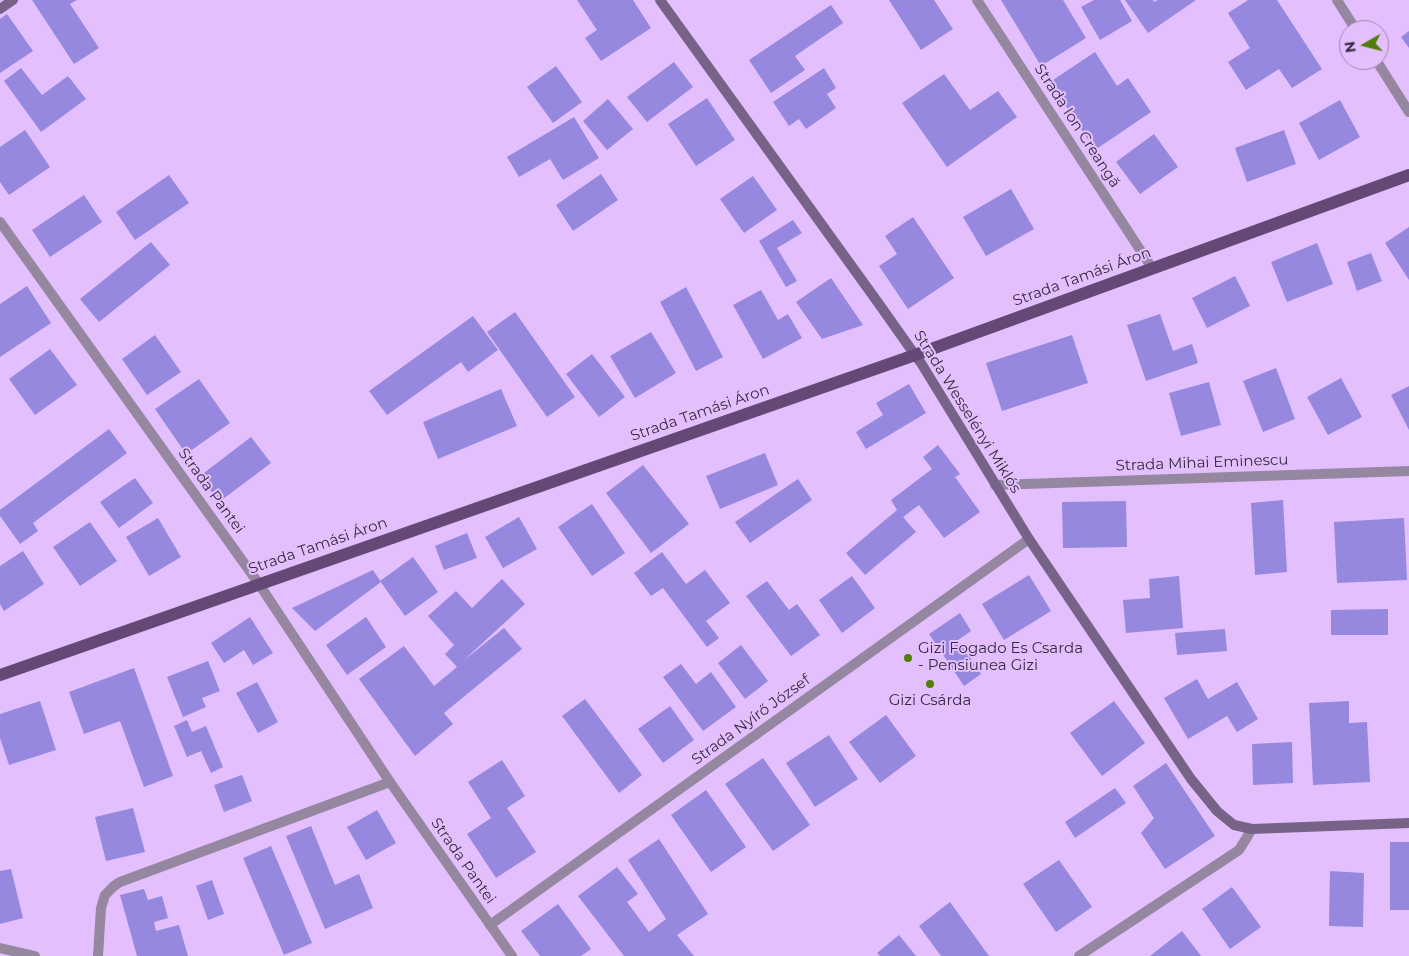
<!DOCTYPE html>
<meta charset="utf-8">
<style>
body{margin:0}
#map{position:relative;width:1409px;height:956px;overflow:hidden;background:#e3c0fd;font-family:Montserrat,sans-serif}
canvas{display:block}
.north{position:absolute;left:1339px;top:20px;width:50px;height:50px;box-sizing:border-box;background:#e3c0fd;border:1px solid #9f84b2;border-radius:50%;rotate:262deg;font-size:14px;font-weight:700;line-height:20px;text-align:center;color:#382a42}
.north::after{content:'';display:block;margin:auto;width:18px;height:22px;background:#517e06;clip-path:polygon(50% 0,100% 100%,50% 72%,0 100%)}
</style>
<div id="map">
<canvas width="1409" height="956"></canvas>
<div class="north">N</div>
</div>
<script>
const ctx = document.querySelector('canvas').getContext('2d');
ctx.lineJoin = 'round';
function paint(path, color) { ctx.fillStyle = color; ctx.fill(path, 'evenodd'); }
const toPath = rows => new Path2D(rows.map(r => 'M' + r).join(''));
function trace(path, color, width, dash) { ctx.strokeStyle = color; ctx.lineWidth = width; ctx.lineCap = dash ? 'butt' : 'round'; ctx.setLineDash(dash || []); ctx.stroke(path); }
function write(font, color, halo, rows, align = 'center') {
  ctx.font = font + ' Montserrat,sans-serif'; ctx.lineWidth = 4; ctx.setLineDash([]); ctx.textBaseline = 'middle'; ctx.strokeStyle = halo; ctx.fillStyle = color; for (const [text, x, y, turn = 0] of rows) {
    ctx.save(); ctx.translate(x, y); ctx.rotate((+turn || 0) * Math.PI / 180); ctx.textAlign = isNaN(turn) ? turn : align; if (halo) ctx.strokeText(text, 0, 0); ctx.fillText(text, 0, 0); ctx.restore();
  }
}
paint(toPath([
 [32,0,77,0,70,4,99,48,74,64],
 [577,0,633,0,651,28,601,61,585,38,597,30],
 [889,0,934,0,953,29,921,50],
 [1001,0,1063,0,1086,38,1041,66],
 [1094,0,1120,0,1132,21,1100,40,1081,7],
 [1125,0,1153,0,1154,2,1158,0,1196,0,1148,33],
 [1248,0,1277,0,1322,69,1292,88,1279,69,1246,90,1228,62,1250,48,1228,13],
 [831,5,843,23,795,56,805,70,771,93,749,60],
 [7,14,33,51,0,73,0,19],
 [1409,31,1409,48,1401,37],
 [1095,52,1117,86,1128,78,1151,112,1095,150,1050,82],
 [674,62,693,87,647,122,627,97],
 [556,66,582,102,553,123,527,87],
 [21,68,42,95,68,76,86,99,41,132,4,81],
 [824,68,836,88,827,94,836,108,806,129,799,119,789,126,773,102],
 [944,74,970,110,998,91,1017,117,947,167,902,103],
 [707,98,735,140,696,166,668,124],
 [608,99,633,129,607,150,583,121],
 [1340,100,1360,137,1319,160,1299,123],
 [574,117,599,158,563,180,550,159,519,177,507,157],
 [25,130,50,167,9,195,0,182,0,147],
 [1284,130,1296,164,1247,182,1235,148],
 [1154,134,1178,167,1140,194,1116,162],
 [601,174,618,200,573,231,556,205],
 [169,175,189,203,135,240,116,212],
 [753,176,777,210,744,233,720,199],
 [1011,189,1034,229,986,256,963,217],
 [84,195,102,222,50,257,32,230],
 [913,217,954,278,908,309,879,266,897,254,885,236],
 [793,220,802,233,777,248,797,281,786,287,759,241],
 [1409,227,1409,280,1385,243],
 [151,242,170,265,99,322,80,299],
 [1317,243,1333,284,1287,302,1271,262],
 [1371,253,1382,281,1357,291,1347,262],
 [1235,276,1250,306,1207,328,1192,298],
 [831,278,863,325,822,339,796,302],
 [27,286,51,323,0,357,0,304],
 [686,287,723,357,696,371,660,302],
 [761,290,778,320,788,314,802,338,763,359,733,305],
 [515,312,575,397,547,417,487,332],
 [1160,314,1173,351,1192,344,1198,363,1146,381,1127,325],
 [473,316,498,350,468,372,461,362,387,415,369,391],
 [651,332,676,373,635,398,610,356],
 [155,335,181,372,147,395,122,359],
 [1072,335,1088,383,1002,411,986,363],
 [50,349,77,385,35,415,9,379],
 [592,354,625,397,599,417,566,374],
 [1276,368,1295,419,1263,432,1243,381],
 [1341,378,1362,417,1328,435,1307,397],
 [199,379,230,423,186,454,155,409],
 [1209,382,1221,425,1181,436,1169,393],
 [909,384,926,413,866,449,856,432,883,415,876,403],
 [1409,386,1409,430,1391,395],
 [501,389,517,426,438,459,423,422],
 [109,429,127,453,33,523,38,531,20,544,0,516,0,510],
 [251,437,271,463,219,502,200,476],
 [938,445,960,474,955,477,980,512,944,538,919,505,903,517,916,532,865,575,846,553,897,510,891,500,932,469,923,457],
 [765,453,778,485,720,509,706,476],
 [643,465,689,524,651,553,606,493],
 [135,478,153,503,119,528,100,502],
 [798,479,812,500,750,543,735,522],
 [1283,500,1287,572,1255,575,1251,503],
 [1126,501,1127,547,1063,548,1062,502],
 [592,504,625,553,592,576,558,527],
 [519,517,537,549,503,568,485,537],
 [158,518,181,557,149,576,126,537],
 [1404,518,1407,580,1337,583,1334,522],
 [90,522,117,561,80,586,53,547],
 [467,533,477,558,444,570,435,546],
 [23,551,44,584,4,611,0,604,0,566],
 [662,552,686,584,705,570,730,603,706,621,719,638,707,647,663,588,651,596,634,573],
 [413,557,438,592,405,616,380,581],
 [373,570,381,582,315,631,292,608],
 [1029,575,1051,611,1004,640,982,604],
 [852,576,875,608,842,633,819,600],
 [1179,576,1183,628,1126,633,1123,600,1150,598,1149,579],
 [502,579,525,604,463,661,504,628,522,649,444,713,453,724,415,756,359,679,404,646,434,686,457,667,445,654,454,645,428,616,456,591,472,608],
 [767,581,789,610,797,604,820,635,791,656,746,596],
 [1388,609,1388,635,1331,635,1331,610],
 [960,613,971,631,958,640,981,674,964,686,929,634],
 [250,617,273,653,253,665,244,650,224,663,211,643],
 [366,617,386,647,347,675,326,645],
 [1225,629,1227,651,1177,655,1175,633],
 [741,645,768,681,745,699,718,663],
 [208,661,220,691,202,698,206,707,183,717,167,677],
 [681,664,696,684,711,672,736,707,703,731,663,677],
 [134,668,173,776,144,787,120,721,84,734,69,692],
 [1197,679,1208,699,1237,682,1258,719,1237,732,1227,716,1188,739,1164,698],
 [257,682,278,722,258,733,236,693],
 [585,699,642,775,619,793,562,716],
 [40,701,56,750,9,765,0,738,0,714],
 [1114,701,1145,743,1102,776,1070,733],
 [1349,701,1349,723,1367,722,1370,782,1313,785,1309,703],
 [670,706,694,740,663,763,638,729],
 [886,715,916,756,880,783,849,742],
 [187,720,192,732,206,726,223,767,211,773,201,751,187,757,174,726],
 [829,735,858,779,815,807,786,763],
 [1292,742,1293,783,1253,785,1252,744],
 [763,758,810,825,773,851,725,784],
 [502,760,525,796,507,808,536,852,496,878,467,834,491,818,468,782],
 [1166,763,1215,836,1165,869,1141,833,1154,818,1133,786],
 [242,775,252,801,224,812,214,785],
 [1115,788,1126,803,1075,838,1065,822],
 [706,790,746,847,711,872,671,815],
 [133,808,145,852,106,861,95,817],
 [377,810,396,843,366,860,347,827],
 [311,826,335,885,359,874,373,908,325,929,286,836],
 [659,839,708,914,677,935,694,956,624,956,578,896,617,867,638,894,627,902,649,932,666,919,628,860],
 [1390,842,1409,842,1409,910,1390,910],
 [271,846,312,943,284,955,243,858],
 [1059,860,1092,907,1056,932,1023,884],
 [11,869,23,918,0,924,0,871],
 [1330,871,1364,873,1363,927,1329,926],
 [212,880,224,914,208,920,196,886],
 [1232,887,1261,927,1230,949,1202,909],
 [144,889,148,900,162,896,168,918,154,922,156,931,179,925,188,956,137,956,120,895],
 [950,902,989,956,941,956,919,926],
 [558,904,591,949,581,956,540,956,521,931],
 [1182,931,1201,956,1150,956],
 [899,935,916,956,880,956,877,953]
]), '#9687df');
trace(toPath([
 [977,0,1152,268],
 [1337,0,1356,30],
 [1376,60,1409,112],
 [0,222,259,584],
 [995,485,1409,471],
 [490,925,1029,539],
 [0,948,35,956],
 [98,956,101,908,105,895,114,886,120,882,390,782],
 [1079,956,1239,850,1252,829]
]), '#9587a0', 10);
trace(toPath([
 [259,584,390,782,512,956]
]), '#9587a0', 10);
trace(toPath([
 [660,0,879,304,915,355,921,363,1029,539,1191,779,1217,811,1234,825,1252,829,1409,823],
 [0,9,13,0]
]), '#786388', 10);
trace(toPath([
 [0,675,915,355,1409,175]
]), '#644976', 12);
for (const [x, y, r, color] of [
 [908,658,5,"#517e06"],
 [930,684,5,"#517e06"]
]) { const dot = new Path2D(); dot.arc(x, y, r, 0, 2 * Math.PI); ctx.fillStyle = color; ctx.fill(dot); trace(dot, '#e3c0fd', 2); }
write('15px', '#382a42', '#e3c0fd', [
 ["Strada Ion Creangă",1077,126,57],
 ["Strada Tamási Áron",1082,277,-20],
 ["Strada Wesselényi Miklós",967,412,58],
 ["Strada Tamási Áron",700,413,-19],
 ["Strada Mihai Eminescu",1202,463,-2],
 ["Strada Pantei",211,491,54],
 ["Strada Tamási Áron",318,546,-19],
 ["Strada Nyírő József",751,720,-36],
 ["Strada Pantei",463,861,55]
]);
write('15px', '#382a42', '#e3c0fd', [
 ["Gizi Fogado Es Csarda",918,649],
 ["- Pensiunea Gizi",918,666],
 ["Gizi Csárda",930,701,"center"]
], 'left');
</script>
